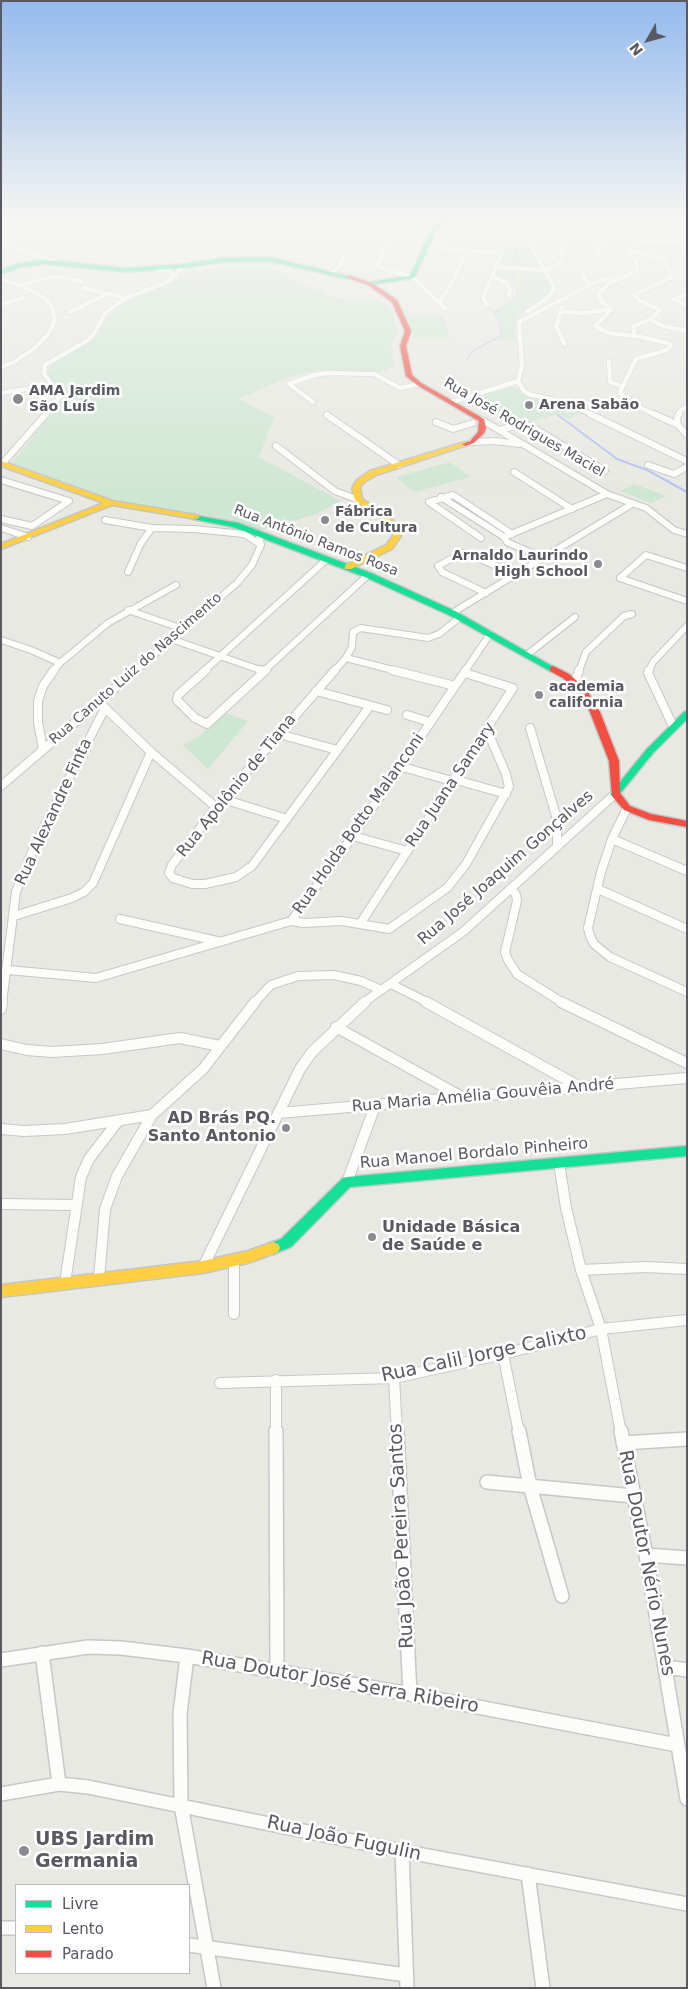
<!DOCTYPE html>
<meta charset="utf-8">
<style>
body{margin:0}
#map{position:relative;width:688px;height:1989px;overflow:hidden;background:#e8e9e2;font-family:"DejaVu Sans",sans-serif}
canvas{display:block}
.frame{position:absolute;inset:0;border:2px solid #585961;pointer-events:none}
.legend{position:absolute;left:15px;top:1884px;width:175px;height:90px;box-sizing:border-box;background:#fff;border:1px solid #bcbdc0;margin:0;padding:6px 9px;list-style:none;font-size:15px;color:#585961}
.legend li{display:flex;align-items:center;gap:10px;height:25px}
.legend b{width:25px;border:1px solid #bcbdc0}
.north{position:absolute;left:623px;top:15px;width:50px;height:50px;-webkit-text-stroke:4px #fff;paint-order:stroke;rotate:232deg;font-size:14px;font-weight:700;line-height:20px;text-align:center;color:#585961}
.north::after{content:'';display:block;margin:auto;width:18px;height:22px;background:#585961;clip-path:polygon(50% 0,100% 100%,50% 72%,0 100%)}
</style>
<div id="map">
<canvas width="688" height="1989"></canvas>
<div class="frame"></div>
<ul class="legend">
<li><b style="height:6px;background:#16e098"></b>Livre</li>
<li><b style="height:6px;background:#ffcf43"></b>Lento</li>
<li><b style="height:6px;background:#f24e42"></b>Parado</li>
</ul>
<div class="north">N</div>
</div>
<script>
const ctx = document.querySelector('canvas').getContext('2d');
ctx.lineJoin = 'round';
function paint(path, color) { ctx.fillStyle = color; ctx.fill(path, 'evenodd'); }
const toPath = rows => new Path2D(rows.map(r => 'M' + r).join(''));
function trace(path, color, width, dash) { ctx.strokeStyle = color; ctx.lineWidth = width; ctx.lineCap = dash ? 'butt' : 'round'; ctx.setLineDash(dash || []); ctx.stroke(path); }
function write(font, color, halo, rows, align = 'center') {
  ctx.font = font + ' "DejaVu Sans",sans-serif'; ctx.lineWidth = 5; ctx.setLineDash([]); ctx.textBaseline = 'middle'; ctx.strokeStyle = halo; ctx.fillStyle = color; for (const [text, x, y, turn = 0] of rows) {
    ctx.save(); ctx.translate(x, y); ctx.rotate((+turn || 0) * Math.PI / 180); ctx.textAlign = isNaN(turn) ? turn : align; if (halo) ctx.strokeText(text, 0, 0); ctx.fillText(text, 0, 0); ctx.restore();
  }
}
paint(toPath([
 [528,245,539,267,550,283,551,287,549,294,519,315,515,322,515,342,500,339,502,324,495,315,496,310,517,301,519,291,517,283,495,274,507,247],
 [264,266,278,269,286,276,305,286,319,290,331,297,384,302,392,310,398,335,392,342,391,346,394,363,388,369,381,372,362,372,322,370,289,377,239,399,274,417,259,457,341,501,314,515,258,531,212,516,121,502,11,464,64,397,48,375,50,365,90,341,118,305,176,281,187,270],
 [407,316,443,316,450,339,414,339],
 [513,386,521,391,572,407,586,413,585,416,581,414,569,419,559,414,526,423,474,397],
 [450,462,471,477,414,492,396,477],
 [634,484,666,496,651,503,620,491],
 [223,712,248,721,208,769,183,745,201,735]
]), '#cee7d3');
trace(toPath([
 [514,267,517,245],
 [466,360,474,350,501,336,500,323,494,312,510,303,516,297,517,289,513,278,514,269]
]), '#b3c3f6', 1);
trace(toPath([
 [558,415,617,459,647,470,687,492]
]), '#b3c3f6', 2);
const streetFar4 = toPath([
 [79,217,68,223,116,220],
 [140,217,180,226,206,219,199,217],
 [248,217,250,219],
 [519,217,508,228,527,239,554,287,552,293,547,298,527,312],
 [419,218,422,222,439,223],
 [422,222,418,227,391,240,377,264,381,268,412,277,445,308],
 [577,229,667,228,687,230],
 [620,229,640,217],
 [374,231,402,217],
 [527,239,559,217],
 [1,245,58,262],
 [426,247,501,253],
 [630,251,665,259,672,277,634,295,639,300,660,310,651,319,634,326,634,336],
 [630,251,632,244,642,241,674,241,687,245],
 [600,256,598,246,617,229],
 [496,267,543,270,553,267,563,260,560,248,563,241,571,233,597,217],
 [158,269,169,271,176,276],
 [332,272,339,267,344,255],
 [582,274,589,285],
 [629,275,609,284,599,292,600,300,611,310,595,326,608,333,642,337,670,344,671,346,667,350,636,359,620,392,626,401,656,415],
 [492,276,507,283,510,289,509,296],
 [1,278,37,293,46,300,52,307,55,320,49,333,35,348,14,362,1,367],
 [21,285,51,277,62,277,82,282],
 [83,288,126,298],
 [685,295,674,299,687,306],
 [439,303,453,281,467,250],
 [1,304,23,298],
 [487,305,483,298,503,249],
 [562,307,556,327,565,344],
 [70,312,107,294],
 [561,312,586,313,610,309],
 [651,319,660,325,687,331],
 [609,362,610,382,621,386],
 [518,381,522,365,519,322,595,282,629,275,634,272,637,270,637,264,630,251],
 [1,393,52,385],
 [313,402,289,384,315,375,328,373,374,374,400,388,419,384],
 [452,402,518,381,523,390,528,394,570,404,593,415],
 [573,404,626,401],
 [45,415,59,398,57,391,44,374,45,365,88,340,93,335,106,312,113,307,126,298,167,282,184,266],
 [678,415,681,410,687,406]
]);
const streetFar3 = toPath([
 [590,414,687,461],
 [654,414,678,425],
 [679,414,677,418,678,425,687,435],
 [327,415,399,465],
 [482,420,607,494,646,508,674,530,687,534],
 [436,422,453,429,473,423],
 [499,430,520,425,531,426,605,471],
 [472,442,494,441,519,444],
 [276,446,335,491,359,500],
 [2,464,46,414],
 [648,465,674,474,687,467],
 [514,472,572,509],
 [1,480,69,501,32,526,1,519],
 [441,497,504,537],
 [105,520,152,528,194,529,244,534,261,545],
 [1,528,28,537],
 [481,538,429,502,453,495,512,534],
 [543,558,507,542,504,537,607,494],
 [687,568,646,555,620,578,687,601],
 [128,572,141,543,152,528],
 [486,593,442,572,438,566,462,553,467,553,516,575],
 [128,610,183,629],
 [452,613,632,504],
 [171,639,263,671],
 [1,640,31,650,60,663],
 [528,654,575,617],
 [346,658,397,671],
 [53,671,60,663,108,623,176,585],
 [135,671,237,583,252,565,261,545,259,535],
 [204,671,326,560],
 [264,671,368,575],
 [334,671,346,658,352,647,353,632,361,628,428,638,439,634,459,618],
 [465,671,490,634],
 [579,671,586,652,624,616,632,614],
 [649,671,653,662,687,626]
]);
const streetFar2 = toPath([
 [206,670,178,695,177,700,195,718,207,724,266,670],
 [260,670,263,671],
 [335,670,216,807,172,865,169,873,173,878,192,884,205,884,236,877,252,866,370,706],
 [392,670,455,686],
 [649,670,648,673,673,726],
 [575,682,579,670],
 [316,691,387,710],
 [101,704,151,752,216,807],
 [407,715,430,722],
 [530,728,557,819,557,847],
 [279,734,337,750],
 [43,749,38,723,38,701,43,686,54,670],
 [399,766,452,781],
 [453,779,506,794],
 [1,786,136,670],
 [223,799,287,819],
 [627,808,612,839,601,872,588,928,590,936,594,944,610,957,687,992],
 [353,836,407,851],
 [612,839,687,871],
 [511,888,516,895,517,901,505,952,508,960,517,974,563,1003],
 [598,889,687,929],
 [14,916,72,898,84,892,93,883,151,752],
 [120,919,217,941],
 [291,921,304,923,342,921,389,929,447,888,466,864,509,787,506,774,487,730],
 [360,924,513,688,465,673],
 [8,970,96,978,291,921,353,836,466,670],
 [391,984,429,1003],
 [2,1003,16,892,34,847,105,708],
 [254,1003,271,985,298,976,334,975,361,981,381,990],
 [363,1003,464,931,615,794]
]);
const streetFar1 = toPath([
 [426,1002,580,1087],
 [561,1002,687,1063],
 [1,1009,2,1002],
 [336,1027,462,1097],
 [1,1044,27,1050,52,1052,102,1049,180,1038,220,1046],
 [279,1113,687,1078],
 [1,1129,24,1131,65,1129,152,1115],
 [559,1163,566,1208,581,1270,601,1329,621,1433],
 [347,1182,375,1106],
 [1,1204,76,1205],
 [234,1261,234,1314],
 [203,1267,300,1069,312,1052,365,1002],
 [581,1270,646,1267,687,1269],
 [99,1278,105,1209,117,1176,152,1115,203,1069,255,1002],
 [65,1283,81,1177,89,1159,118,1121],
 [503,1354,519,1433],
 [394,1378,397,1433],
 [276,1380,276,1433],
 [220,1383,394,1378,503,1354,601,1329,687,1320]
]);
const street = toPath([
 [276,1431,277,1670],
 [397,1431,410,1694],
 [519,1431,530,1486,562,1596],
 [621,1431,646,1555,687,1799],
 [623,1443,687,1439],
 [487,1482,633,1496],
 [646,1555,687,1558],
 [42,1653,59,1784],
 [187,1656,180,1714,181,1805,214,1988],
 [1,1660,88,1647,121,1648,187,1656,410,1694,677,1745],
 [666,1667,687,1670],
 [1,1794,59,1784,88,1787,402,1851,687,1904],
 [402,1851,407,1988],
 [528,1874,543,1988],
 [1,1928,16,1928],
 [189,1945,406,1975]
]);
const fast = toPath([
 [444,217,450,217,437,229,414,278,368,285,370,282,410,276,432,228,444,217],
 [268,257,352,277,349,279,268,261,223,262,184,268,125,272,45,264,21,267,1,274,1,270,18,264,45,260,125,268,184,264,223,258,268,257],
 [193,515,238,523,371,573,455,611,557,669,553,672,550,671,449,615,365,577,233,527,193,519,193,515],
 [687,711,687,719,653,753,618,796,612,796,610,794,612,792,647,749,684,712,687,711],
 [687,1146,687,1156,350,1187,291,1247,273,1254,268,1252,266,1248,268,1244,281,1239,343,1178,347,1177,687,1146]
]);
const slow = toPath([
 [465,442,468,444,467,445,376,475,363,483,360,488,362,499,392,519,399,529,401,536,392,549,351,569,345,569,345,565,386,545,393,536,386,523,355,500,352,488,357,480,370,471,465,442],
 [1,461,113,501,196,515,200,517,196,519,112,505,1,549,1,544,104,503,1,466,1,461],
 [273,1242,278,1244,280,1248,278,1252,248,1263,203,1273,1,1297,1,1285,203,1261,248,1251,273,1242]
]);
const jam = toPath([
 [349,275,372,283,397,300,411,331,406,346,412,375,421,383,484,419,486,428,484,433,474,443,465,446,462,444,470,441,478,432,479,421,417,385,406,376,400,346,405,331,392,302,368,285,347,278,349,275],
 [553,666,569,674,586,689,600,712,619,761,620,793,630,806,651,814,687,821,687,827,649,820,624,810,612,796,609,761,590,712,579,692,563,678,550,671,550,667,553,666]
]);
trace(streetFar4, '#c7c7c7', 5.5);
trace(streetFar3, '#c7c7c7', 8);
trace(streetFar2, '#c7c7c7', 10);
trace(streetFar1, '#c7c7c7', 12);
trace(street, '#c7c7c7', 16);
trace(fast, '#c5c6c6', 3);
trace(slow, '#c5c6c6', 3);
trace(jam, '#c5c6c6', 3);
trace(streetFar4, '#fcfcfb', 4.5);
trace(streetFar3, '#fcfcfb', 6);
trace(streetFar2, '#fcfcfb', 8);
trace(streetFar1, '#fcfcfb', 10);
trace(street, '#fcfcfb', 13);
paint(fast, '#16e098');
paint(slow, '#ffcf43');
paint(jam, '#f24e42');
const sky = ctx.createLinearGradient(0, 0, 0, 495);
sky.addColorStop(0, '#93baee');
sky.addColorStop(0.44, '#f5f5f2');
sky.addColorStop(1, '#f5f5f200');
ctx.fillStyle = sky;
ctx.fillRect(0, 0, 688, 495);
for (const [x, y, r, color] of [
 [18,399,6,"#8a8b8e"],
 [529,405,5,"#8a8b8e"],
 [325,520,5,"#8a8b8e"],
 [598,564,5,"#8a8b8e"],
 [539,695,5,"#8a8b8e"],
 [286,1128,5,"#8a8b8e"],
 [372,1237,5,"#8a8b8e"],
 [24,1851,6,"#8a8b8e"]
]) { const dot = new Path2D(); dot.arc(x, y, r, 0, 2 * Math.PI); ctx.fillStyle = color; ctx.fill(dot); trace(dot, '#fff', 2); }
write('bold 14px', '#585961', '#fff', [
 ["AMA Jardim",29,391],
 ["São Luís",29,407],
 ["Arena Sabão",539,405],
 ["Fábrica",335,512],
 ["de Cultura",335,528],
 ["Arnaldo Laurindo",588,556,"right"],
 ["High School",588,572,"right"],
 ["academia",549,687],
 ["california",549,703]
], 'left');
write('14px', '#585961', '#fff', [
 ["Rua José Rodrigues Maciel",524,428,30],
 ["Rua Antônio Ramos Rosa",316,541,21],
 ["Rua Canuto Luiz do Nascimento",136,669,-41]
]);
write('16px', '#585961', '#fff', [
 ["Rua Juana Samary",451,785,-56],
 ["Rua Apolônio de Tiana",237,786,-51],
 ["Rua Alexandre Finta",54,812,-65],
 ["Rua Holda Botto Malanconi",359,824,-55],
 ["Rua José Joaquim Gonçalves",506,868,-41],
 ["Rua Maria Amélia Gouvêia André",483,1096,-5],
 ["Rua Manoel Bordalo Pinheiro",474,1154,-5]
]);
write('bold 16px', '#585961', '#fff', [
 ["AD Brás PQ.",276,1119],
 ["Santo Antonio",276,1137],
 ["Unidade Básica",382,1228,"left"],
 ["de Saúde e",382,1246,"left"]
], 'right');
write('19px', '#585961', '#fff', [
 ["Rua Calil Jorge Calixto",484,1355,-12],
 ["Rua João Pereira Santos",402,1536,-93],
 ["Rua Doutor Nério Nunes",646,1563,79],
 ["Rua Doutor José Serra Ribeiro",340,1683,10],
 ["Rua João Fugulin",344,1839,12]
]);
write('bold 19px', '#585961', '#fff', [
 ["UBS Jardim",35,1840],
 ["Germania",35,1862]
], 'left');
</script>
